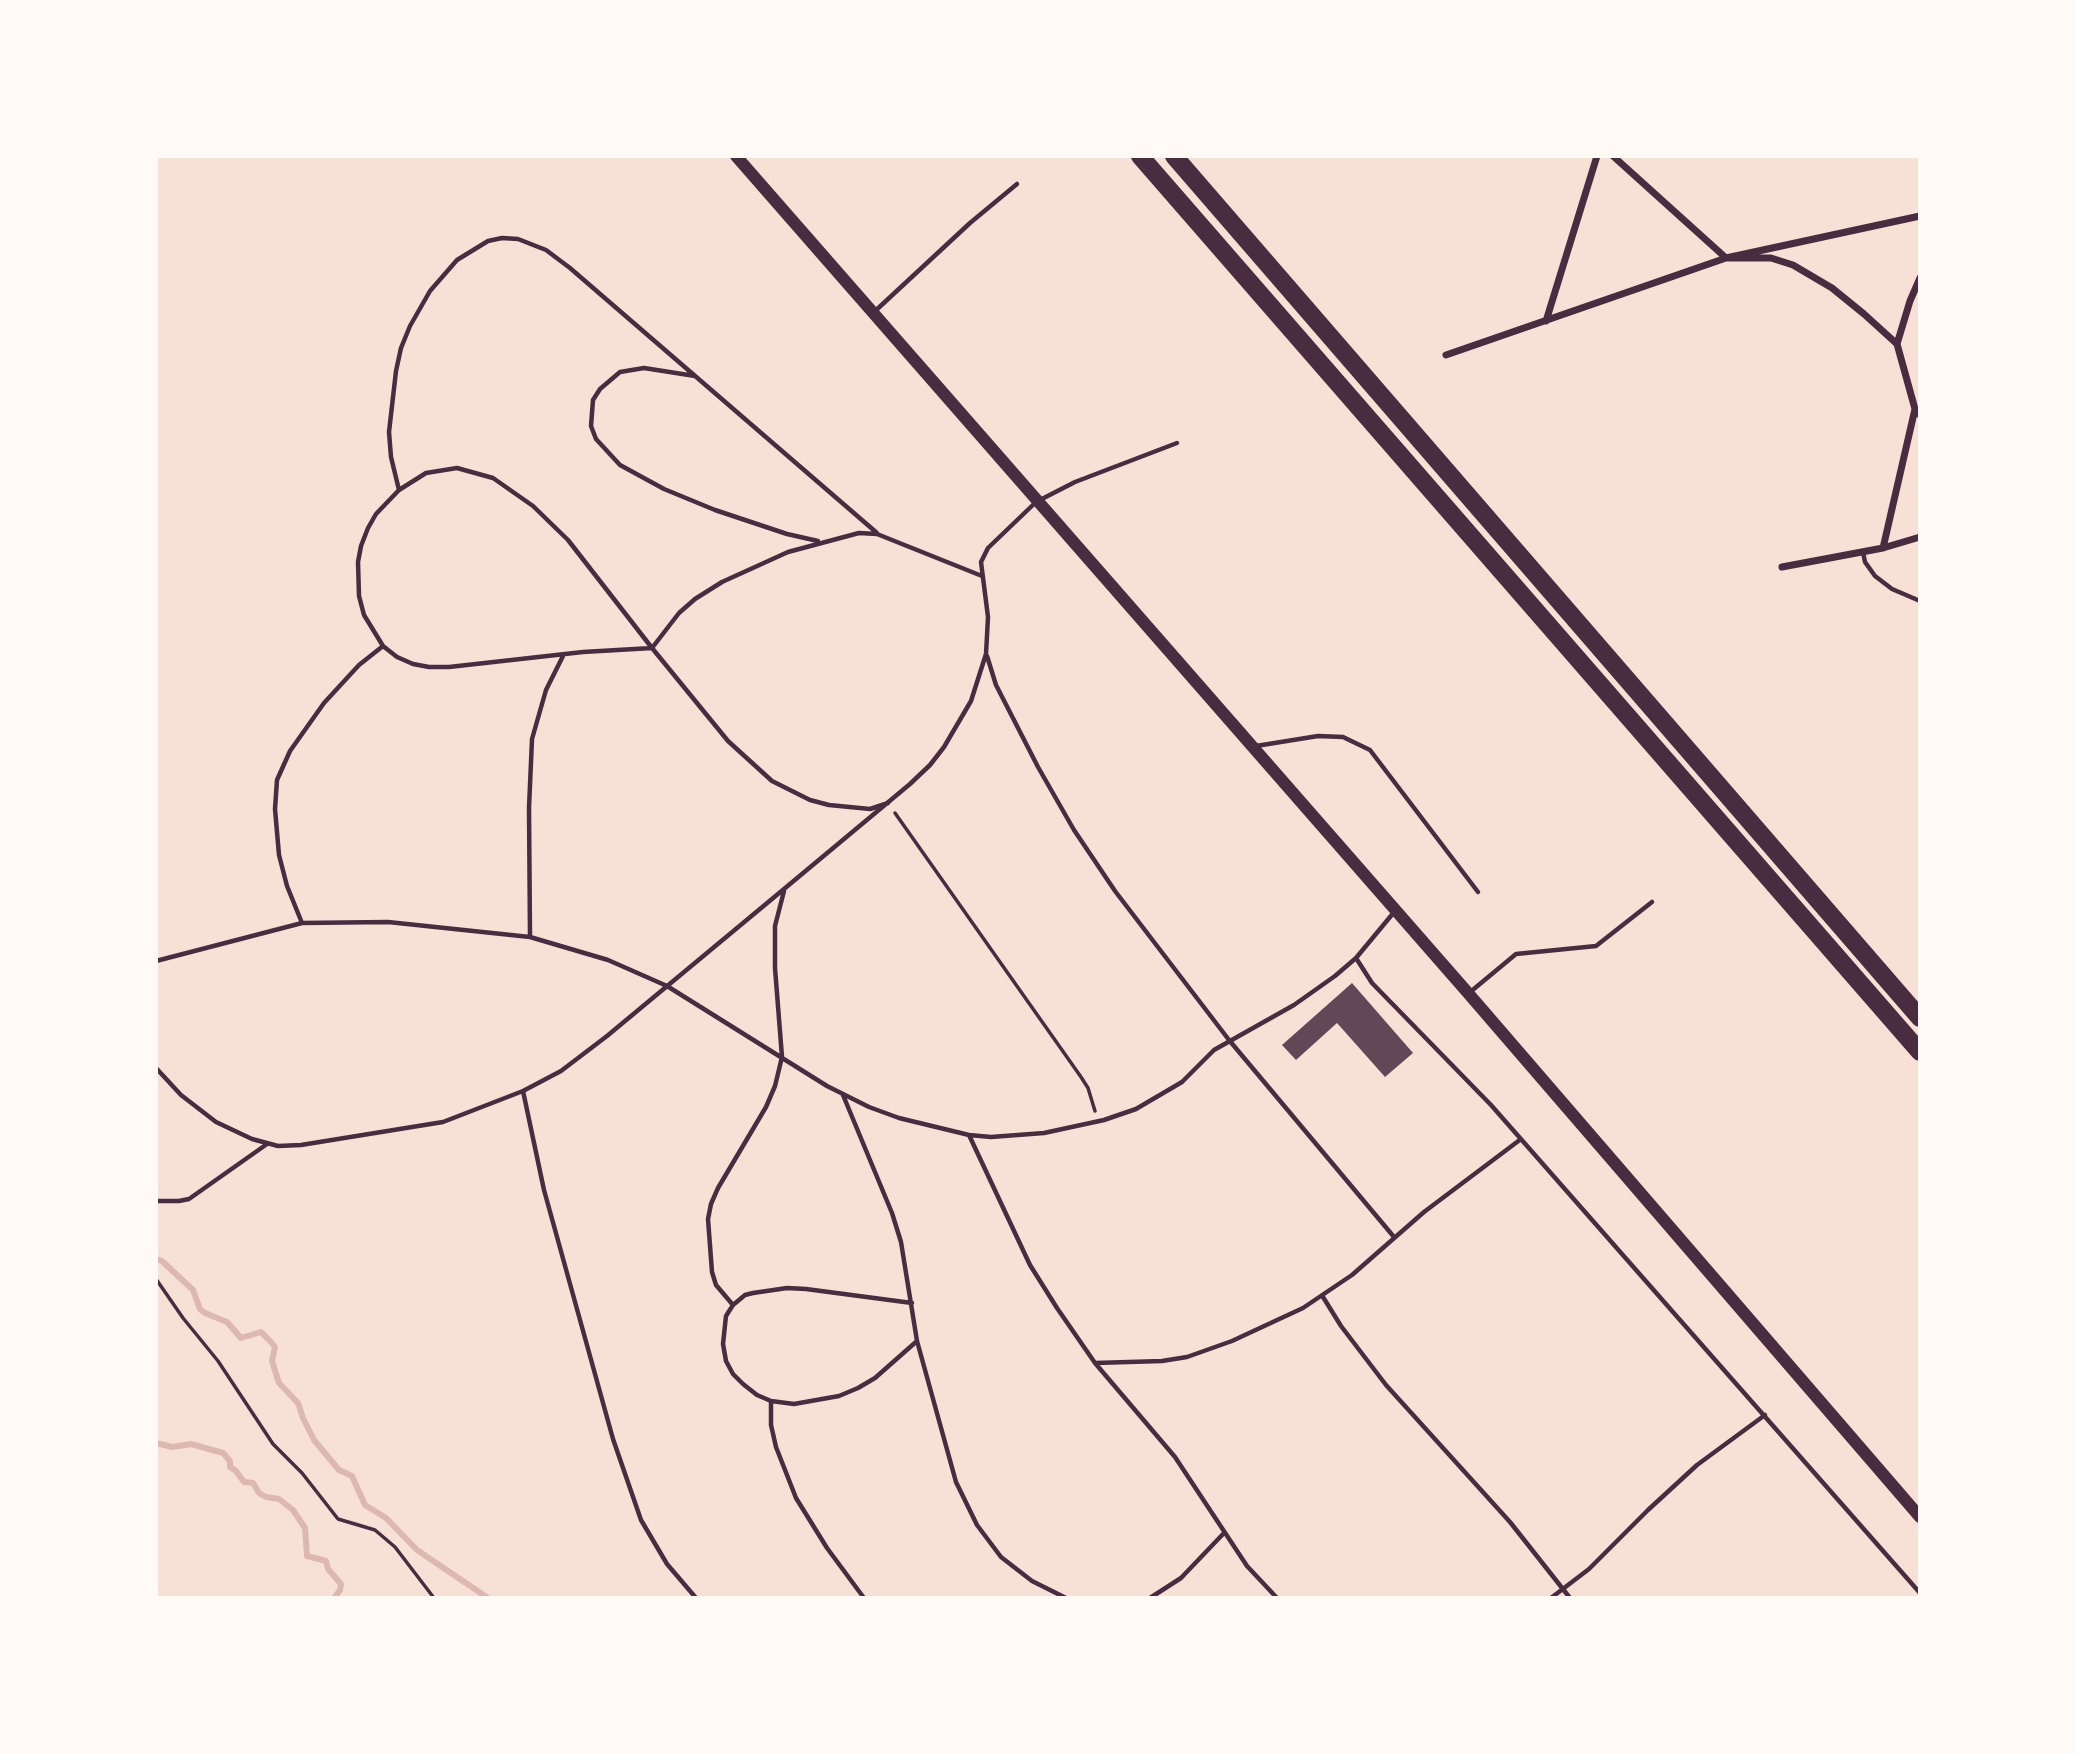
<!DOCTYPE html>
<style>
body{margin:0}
#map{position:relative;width:2076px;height:1754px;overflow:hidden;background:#f7e1d7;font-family:Figtree,sans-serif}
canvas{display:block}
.frame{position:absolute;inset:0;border:158px solid #fffaf5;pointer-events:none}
</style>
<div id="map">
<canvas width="2076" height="1754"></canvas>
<div class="frame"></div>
</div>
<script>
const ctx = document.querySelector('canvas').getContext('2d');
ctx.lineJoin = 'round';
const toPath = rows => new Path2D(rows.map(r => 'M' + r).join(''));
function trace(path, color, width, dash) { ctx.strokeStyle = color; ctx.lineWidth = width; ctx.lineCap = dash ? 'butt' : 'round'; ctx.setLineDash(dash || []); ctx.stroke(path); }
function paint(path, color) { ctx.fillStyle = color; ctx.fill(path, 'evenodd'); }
trace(toPath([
 [156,1259,162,1261,193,1290,200,1309,205,1313,227,1322,241,1338,261,1332,271,1342,275,1347,272,1361,279,1383,298,1403,303,1418,314,1440,339,1470,352,1476,365,1505,386,1518,417,1550,488,1598],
 [156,1443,172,1447,191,1444,223,1453,230,1461,230,1467,236,1471,244,1482,253,1483,259,1493,266,1497,279,1499,293,1510,305,1528,307,1556,326,1561,328,1569,341,1584,340,1590,334,1598]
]), '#dcb8b0', 6);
paint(toPath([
 [1352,983,1413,1053,1385,1077,1337,1023,1296,1060,1282,1045]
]), '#644757');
trace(toPath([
 [895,813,1081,1077,1088,1088,1095,1111],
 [156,1279,183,1318,218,1361,273,1444,302,1473,338,1519,375,1530,395,1547,434,1598]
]), '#4a2c40', 3.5);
trace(toPath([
 [873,313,970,223,1017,184],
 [695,376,644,368,620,372,600,389,593,400,591,426,596,439,620,465,664,489,715,510,787,534,818,541],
 [399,490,391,457,389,432,396,371,401,348,410,326,430,291,457,260,488,241,502,238,518,239,546,250,570,268,877,533],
 [1863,552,1865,562,1875,576,1892,589,1920,601],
 [987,656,996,685,1038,767,1074,830,1115,891,1229,1040,1394,1237],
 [1256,746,1318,736,1343,737,1370,750,1478,892],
 [888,803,870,809,829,805,810,800,772,781,728,741,652,648,568,540,533,506,493,478,457,468,426,473,399,490,376,514,368,528,361,546,358,562,359,596,364,615,383,646,397,657,413,664,429,667,449,667,583,652,652,648,679,613,695,599,722,582,788,552,859,533,877,534,982,576],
 [302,923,287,886,279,855,275,809,277,780,290,751,324,703,359,665,383,646],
 [530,937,529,808,532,739,546,690,563,656],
 [1356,958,1372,983,1491,1105,1920,1593],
 [156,961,302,923,388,922,530,937,608,960,667,986,827,1086,869,1107,899,1118,969,1135,1030,1265,1057,1308,1095,1363,1175,1457,1247,1566,1277,1598],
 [1469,993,1516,954,1596,946,1652,902],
 [156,1068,181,1095,216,1122,252,1139,278,1146,301,1145,443,1122,523,1091,561,1071,607,1036,784,889,910,784,930,765,944,747,971,701,986,654,988,617,981,562,988,548,1036,502,1075,482,1177,443],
 [523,1091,544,1190,613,1439,641,1520,667,1564,696,1598],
 [843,1095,892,1213,901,1242,917,1341,956,1482,977,1525,1001,1557,1032,1581,1066,1598],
 [969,1135,991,1137,1044,1133,1104,1120,1136,1109,1182,1082,1214,1050,1294,1005,1335,976,1356,958,1395,911],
 [156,1201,179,1201,189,1199,267,1144],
 [1323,1297,1341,1326,1386,1385,1510,1522,1570,1598],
 [912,1303,806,1289,787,1288,753,1293,745,1295,733,1305,726,1316,723,1344,726,1361,733,1374,743,1384,757,1395,771,1401,794,1404,839,1396,858,1388,875,1378,917,1341],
 [733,1305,716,1285,712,1272,708,1219,711,1204,718,1188,766,1107,775,1086,782,1057,775,968,775,926,784,891],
 [1095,1363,1162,1361,1187,1357,1232,1341,1303,1308,1352,1275,1424,1212,1521,1139],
 [771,1401,771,1425,776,1447,796,1498,827,1548,864,1598],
 [1150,1598,1181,1578,1224,1533],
 [1551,1598,1589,1569,1648,1510,1697,1465,1765,1415]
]), '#4a2c40', 4.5);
trace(toPath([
 [1613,156,1726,258,1771,258,1793,265,1832,288,1864,314,1897,344,1915,409,1920,415],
 [1546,321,1597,156],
 [1897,344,1910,301,1920,278],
 [1446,355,1726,258,1920,216],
 [1883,548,1915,409],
 [1782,567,1883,548,1920,537]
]), '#4a2c40', 7);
trace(toPath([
 [736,156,1468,993,1920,1517]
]), '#4a2c40', 12);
trace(toPath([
 [1140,156,1920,1052],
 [1174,156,1920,1018]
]), '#4a2c40', 18);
</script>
